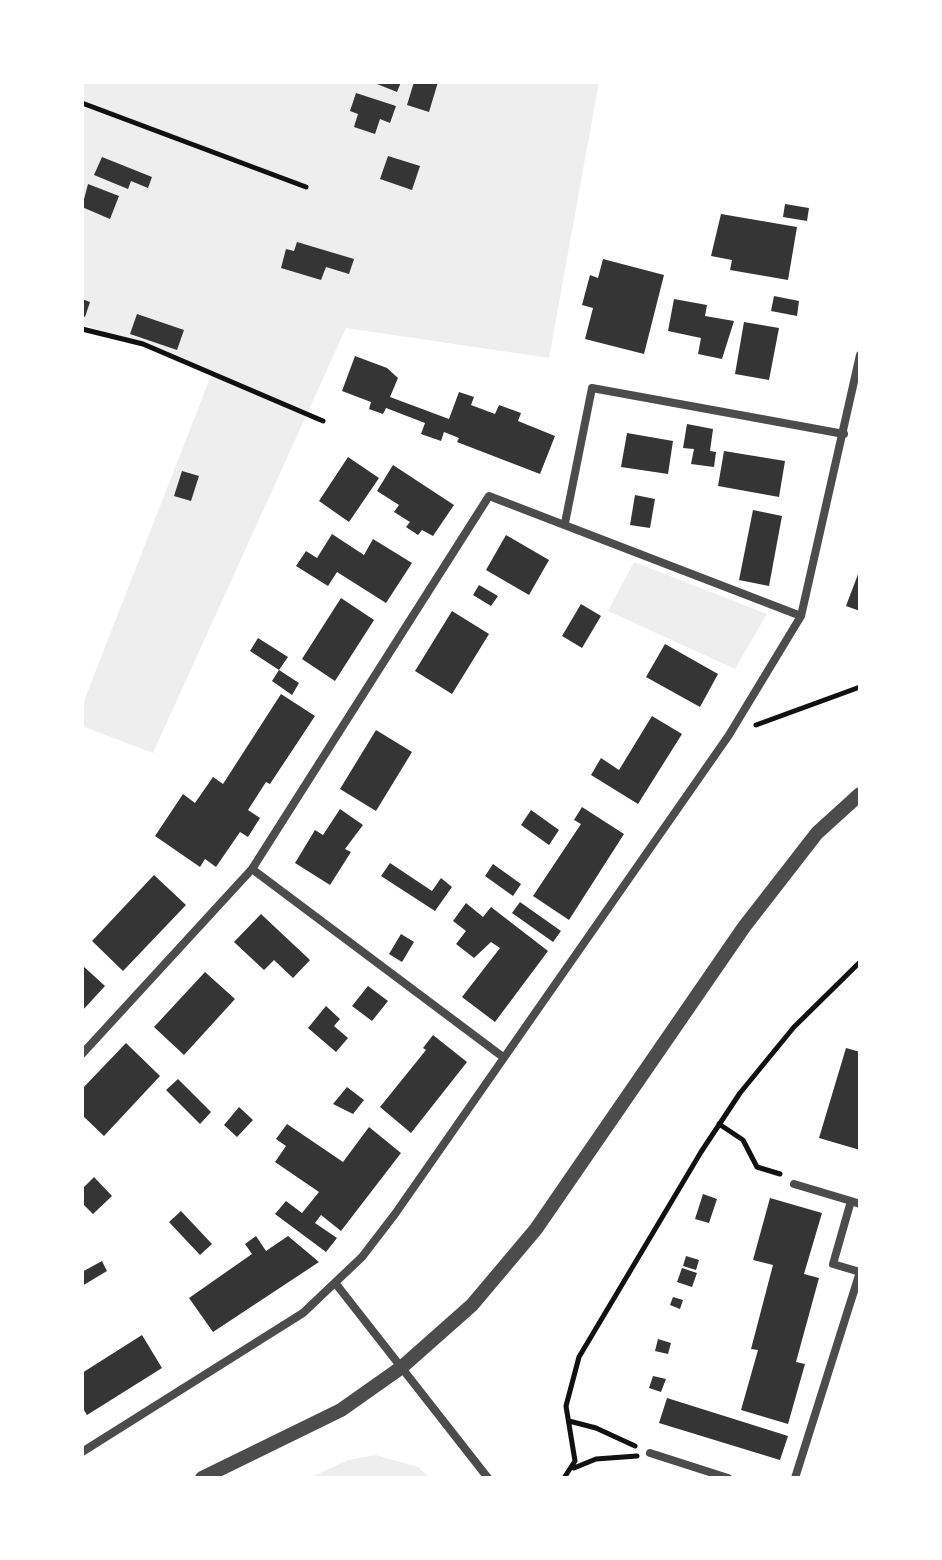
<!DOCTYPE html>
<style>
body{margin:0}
#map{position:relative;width:942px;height:1560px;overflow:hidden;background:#fff;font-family:Lato,sans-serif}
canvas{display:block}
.frame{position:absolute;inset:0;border:84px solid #fff;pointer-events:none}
</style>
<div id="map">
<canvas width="942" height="1560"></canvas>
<div class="frame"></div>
</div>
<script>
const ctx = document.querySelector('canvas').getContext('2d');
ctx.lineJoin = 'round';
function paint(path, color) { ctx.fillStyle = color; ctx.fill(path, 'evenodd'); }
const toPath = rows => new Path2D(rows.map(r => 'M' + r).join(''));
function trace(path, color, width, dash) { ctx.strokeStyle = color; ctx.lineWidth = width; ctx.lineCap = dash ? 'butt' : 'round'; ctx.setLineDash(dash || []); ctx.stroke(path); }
paint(toPath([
 [82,82,599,82,549,358,346,328,153,753,82,726,82,706,212,373,82,324],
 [634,562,767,614,735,669,608,611],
 [376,1455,418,1467,430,1478,309,1478,348,1460]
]), '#eee');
paint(toPath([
 [372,82,401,82,397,92],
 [414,82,438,82,429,112,407,105],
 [356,93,396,106,390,123,380,119,375,134,354,127,358,114,350,111],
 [388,156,420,166,412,190,380,179],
 [102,157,152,177,148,188,131,181,128,189,94,175],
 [88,184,119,196,110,219,82,207],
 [785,204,809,208,807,221,783,217],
 [721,214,797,227,788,280,730,270,732,260,711,256],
 [297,242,354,259,349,274,326,267,321,280,281,268,286,249,294,251],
 [603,259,664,275,644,354,585,339,593,308,582,305,590,275,598,278],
 [774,296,799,301,797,316,771,311],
 [82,299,90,302,85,317,82,316],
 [674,299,707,305,705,316,734,321,722,359,698,354,701,338,668,331],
 [137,314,184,330,177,350,130,334],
 [744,322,779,328,769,380,735,374],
 [355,356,387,368,398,378,390,397,449,419,459,392,474,397,471,405,495,414,499,405,521,413,518,421,555,436,540,474,457,442,459,438,444,432,441,441,421,434,425,423,386,408,383,414,369,409,371,402,342,391],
 [687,424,713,429,710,451,716,452,714,467,691,464,694,449,683,448],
 [627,433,673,441,668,474,621,467],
 [724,451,785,461,779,497,718,486],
 [348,457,379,478,349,522,319,501],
 [393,465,454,505,433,536,422,530,418,535,406,527,410,522,394,512,399,505,377,491],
 [182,471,199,476,191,501,174,496],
 [635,495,655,499,650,528,630,525],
 [753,510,782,516,769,586,739,580],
 [332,534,364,555,373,539,412,563,386,603,337,572,328,586,296,566,306,551,317,558],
 [506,535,549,560,529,595,486,570],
 [860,569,860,611,846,606],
 [479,585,498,596,491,606,473,595],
 [341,598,374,620,335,681,302,659],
 [581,604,601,616,582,648,562,636],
 [452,611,489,634,452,694,415,671],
 [258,638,288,657,279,670,250,651],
 [665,644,718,674,700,707,646,677],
 [279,670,299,683,292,695,272,681],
 [281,694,315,716,270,784,266,782,248,810,260,818,248,837,240,832,216,867,205,859,200,867,155,836,183,794,195,803,213,777,223,784],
 [652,716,682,734,638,804,591,775,601,758,619,770],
 [376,730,412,752,376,811,340,789],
 [582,807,624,834,569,920,533,896,581,824,574,820],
 [340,809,363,825,345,849,351,852,330,885,295,863,315,830,323,835],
 [531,810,559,830,549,845,521,825],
 [390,863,432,891,441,878,452,887,435,911,381,876],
 [493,864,521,884,513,896,485,876],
 [154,875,186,905,123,971,92,941],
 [520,902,561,931,553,942,512,913],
 [466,903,483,917,491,907,548,951,495,1022,462,997,500,948,491,942,474,958,456,944,466,931,453,921],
 [261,914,310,960,293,978,274,960,264,970,234,942],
 [401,934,414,942,402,962,389,954],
 [82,965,105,986,82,1011],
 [205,972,235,999,184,1055,154,1027],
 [368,986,388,1001,372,1021,352,1006],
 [326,1006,340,1019,334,1026,348,1038,336,1052,308,1028],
 [433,1035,467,1062,411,1133,380,1107,426,1050,423,1048],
 [126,1043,160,1076,104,1136,82,1115,82,1089],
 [846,1048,860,1052,860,1150,819,1138],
 [178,1079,211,1112,200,1124,166,1090],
 [347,1087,364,1100,353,1114,333,1104],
 [239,1107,253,1120,237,1137,224,1125],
 [287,1124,343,1162,369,1127,401,1153,341,1231,321,1215,315,1223,337,1238,326,1252,275,1214,286,1201,302,1213,319,1192,275,1162,286,1146,276,1139],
 [94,1177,112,1196,93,1214,82,1203,82,1189],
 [703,1194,717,1199,709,1223,695,1219],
 [770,1198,822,1213,804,1274,819,1278,796,1362,805,1364,788,1424,741,1410,758,1350,751,1349,773,1265,753,1260],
 [181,1211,212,1244,200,1255,169,1222],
 [256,1236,266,1251,288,1236,319,1262,213,1332,189,1298,252,1254,245,1244],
 [686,1256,699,1260,696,1270,683,1266],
 [102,1261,107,1271,82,1286,82,1272],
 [682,1268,697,1273,692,1287,677,1282],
 [673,1297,683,1300,680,1309,670,1305],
 [142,1335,162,1368,87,1415,82,1407,82,1373],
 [658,1339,671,1343,668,1354,655,1351],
 [653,1376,666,1379,661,1392,649,1388],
 [667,1398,788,1436,780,1460,659,1423]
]), '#353535');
trace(toPath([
 [82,103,306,187],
 [82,329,143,344,323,421],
 [756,725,860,687],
 [719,1124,743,1140,757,1167,780,1174],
 [569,1421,596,1428,635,1446],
 [574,1468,596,1459,637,1456],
 [564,1478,575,1461,566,1406,579,1357,701,1152,740,1093,794,1027,860,962]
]), '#111', 5);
trace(toPath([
 [565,523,592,388,844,434],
 [252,869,503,1057],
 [82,1054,252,869,489,496,801,616],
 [794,1184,851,1201],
 [860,1204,851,1201,833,1264,860,1272],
 [336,1284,488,1478],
 [82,1452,303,1313,362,1257,395,1214,729,735,801,616,860,355],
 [650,1453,728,1478],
 [795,1478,860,1272]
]), '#4c4c4c', 8);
trace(toPath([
 [202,1478,341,1410,402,1367,472,1305,536,1229,744,927,817,833,860,794]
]), '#4c4c4c', 14);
</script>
